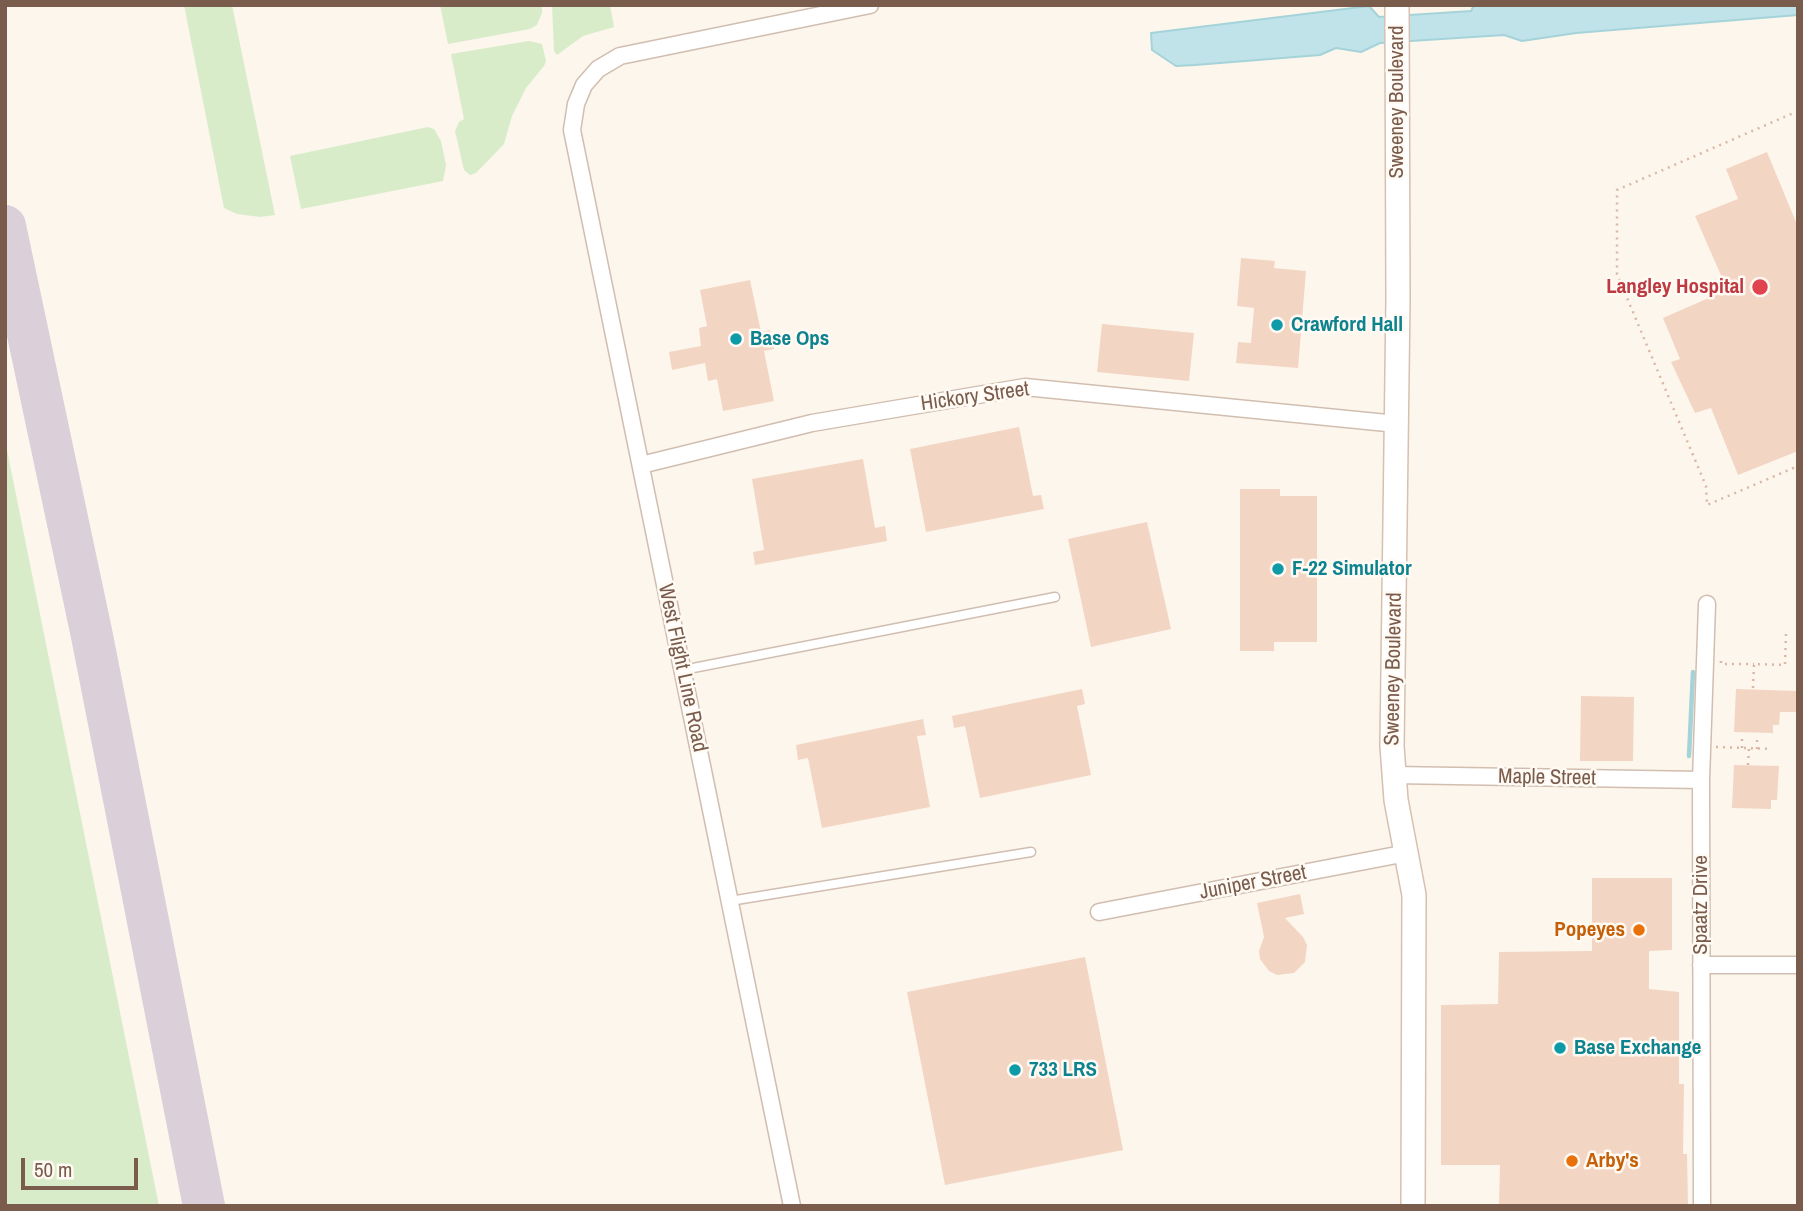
<!DOCTYPE html>
<style>
body{margin:0}
#map{position:relative;width:1803px;height:1211px;overflow:hidden;background:#fdf6ec;font-family:"Archivo Narrow",sans-serif}
canvas{display:block}
.frame{position:absolute;inset:0;border:7px solid #7a5c4d;pointer-events:none}
.scale{position:absolute;left:21px;top:1158px;width:117px;height:32px;box-sizing:border-box;border:4px solid #7a5c4d;border-top:0;padding-left:9px;font-size:21px;line-height:24px;white-space:nowrap;color:#7a5c4d;-webkit-text-stroke:5px #fffaf3;paint-order:stroke}
</style>
<div id="map">
<canvas width="1803" height="1211"></canvas>
<div class="frame"></div>
<div class="scale">50 m</div>
</div>
<script>
const ctx = document.querySelector('canvas').getContext('2d');
ctx.lineJoin = 'round';
function paint(path, color) { ctx.fillStyle = color; ctx.fill(path, 'evenodd'); }
const toPath = rows => new Path2D(rows.map(r => 'M' + r).join(''));
function trace(path, color, width, dash) { ctx.strokeStyle = color; ctx.lineWidth = width; ctx.lineCap = dash ? 'butt' : 'round'; ctx.setLineDash(dash || []); ctx.stroke(path); }
function write(font, color, halo, rows, align = 'center') {
  ctx.font = font + ' "Archivo Narrow",sans-serif'; ctx.lineWidth = 5; ctx.setLineDash([]); ctx.textBaseline = 'middle'; ctx.strokeStyle = halo; ctx.fillStyle = color; for (const [text, x, y, turn = 0] of rows) {
    ctx.save(); ctx.translate(x, y); ctx.rotate((+turn || 0) * Math.PI / 180); ctx.textAlign = isNaN(turn) ? turn : align; if (halo) ctx.strokeText(text, 0, 0); ctx.fillText(text, 0, 0); ctx.restore();
  }
}
paint(toPath([
 [184,5,232,5,275,215,260,217,237,214,224,208],
 [440,5,542,5,542,13,537,25,530,29,448,44],
 [552,5,610,5,614,27,583,36,557,55,554,51],
 [529,41,542,44,546,61,544,66,526,88,512,116,504,144,476,173,470,175,464,170,455,131,459,122,464,119,451,54],
 [428,127,434,129,441,141,446,165,443,181,301,209,290,156],
 [5,440,159,1206,5,1206]
]), '#d8ecc9');
const water = toPath([
 [1474,5,1798,5,1798,15,1576,33,1522,41,1504,35,1380,43,1361,52,1336,48,1320,55,1195,65,1176,66,1152,50,1151,33,1369,6,1379,17,1471,11,1474,5]
]);
paint(water, '#bfe3e8');
trace(water, '#a5d3da', 2);
trace(toPath([
 [1689,756,1693,672]
]), '#a5d3da', 4.5);
trace(toPath([
 [5,226,92,636,204,1206]
]), '#dbcfda', 42);
paint(toPath([
 [1767,152,1798,227,1798,451,1738,475,1711,408,1695,413,1671,362,1680,359,1663,318,1720,293,1723,280,1695,216,1738,199,1726,169],
 [1241,258,1275,261,1274,268,1306,271,1298,368,1236,363,1238,342,1251,343,1254,308,1237,306],
 [750,280,761,332,770,330,774,349,764,351,774,401,723,411,717,379,708,381,705,363,672,370,669,352,701,346,699,328,707,326,700,290],
 [1102,324,1194,333,1189,381,1097,372],
 [1019,427,1033,496,1041,495,1044,509,926,532,910,449],
 [863,459,875,528,885,526,887,541,755,565,753,552,764,550,752,479],
 [1240,489,1280,489,1280,496,1317,496,1317,642,1274,642,1274,651,1240,651],
 [1147,522,1171,629,1091,647,1068,539],
 [1082,689,1085,704,1077,706,1091,775,980,798,965,726,954,728,952,716],
 [1736,689,1798,691,1798,712,1780,712,1779,725,1773,725,1773,733,1734,732],
 [1581,696,1634,697,1633,761,1580,761],
 [923,719,926,735,917,736,930,807,822,828,808,758,798,760,796,745],
 [1734,765,1779,766,1777,800,1771,800,1771,809,1732,808],
 [1592,878,1672,878,1672,950,1649,951,1649,989,1679,992,1679,1084,1684,1084,1683,1154,1687,1154,1688,1206,1499,1206,1500,1165,1441,1165,1441,1005,1498,1004,1499,952,1592,951],
 [1300,894,1304,914,1285,918,1303,937,1307,945,1305,962,1294,973,1277,975,1269,971,1260,959,1259,951,1264,937,1257,903],
 [1085,957,1123,1150,945,1185,907,992]
]), '#f3d5c3');
const lane = toPath([
 [683,670,1055,597],
 [730,901,1031,852]
]);
const street = toPath([
 [641,465,812,423,1025,387,1397,424],
 [1393,775,1701,780],
 [1099,912,1407,853],
 [1701,965,1798,965],
 [792,1206,572,130,576,104,584,85,598,69,620,56,870,5],
 [1702,1206,1701,780,1707,604]
]);
const secondary = toPath([
 [1397,5,1398,299,1392,746,1396,800,1414,895,1413,1206]
]);
trace(lane, '#d1beb0', 11);
trace(street, '#d1beb0', 19);
trace(secondary, '#d6c0b0', 26);
trace(toPath([
 [1798,111,1617,190,1617,274,1706,486,1707,505,1798,466],
 [1721,661,1721,664,1754,664],
 [1753,688,1754,664,1785,665,1786,633],
 [1716,747,1772,749],
 [1742,748,1742,737],
 [1757,749,1757,737],
 [1748,765,1749,748]
]), '#d9b8a5', 2.5, [2, 5]);
trace(lane, '#fff', 8);
trace(street, '#fff', 16);
trace(secondary, '#fff', 23);
for (const [x, y, r, color] of [
 [1760,287,9,"#e0444e"],
 [1277,325,7,"#0f9aa8"],
 [736,339,7,"#0f9aa8"],
 [1278,569,7,"#0f9aa8"],
 [1639,930,7,"#e8710a"],
 [1560,1048,7,"#0f9aa8"],
 [1015,1070,7,"#0f9aa8"],
 [1572,1161,7,"#e8710a"]
]) { const dot = new Path2D(); dot.arc(x, y, r, 0, 2 * Math.PI); ctx.fillStyle = color; ctx.fill(dot); trace(dot, '#fffaf3', 2.5); }
write('21px', '#7a5c4d', '#fffaf3', [
 ["Sweeney Boulevard",1397,102,-90],
 ["Hickory Street",975,397,-8],
 ["West Flight Line Road",682,668,78],
 ["Sweeney Boulevard",1394,669,-89],
 ["Maple Street",1547,778,1],
 ["Juniper Street",1253,883,-11],
 ["Spaatz Drive",1701,905,-90]
]);
write('bold 21px', '#be3a42', '#fffaf3', [
 ["Langley Hospital",1744,287]
], 'right');
write('bold 21px', '#0d838f', '#fffaf3', [
 ["Crawford Hall",1291,325],
 ["Base Ops",750,339],
 ["F-22 Simulator",1292,569],
 ["Base Exchange",1574,1048],
 ["733 LRS",1029,1070]
], 'left');
write('bold 21px', '#c56008', '#fffaf3', [
 ["Popeyes",1625,930],
 ["Arby's",1586,1161,"left"]
], 'right');
</script>
